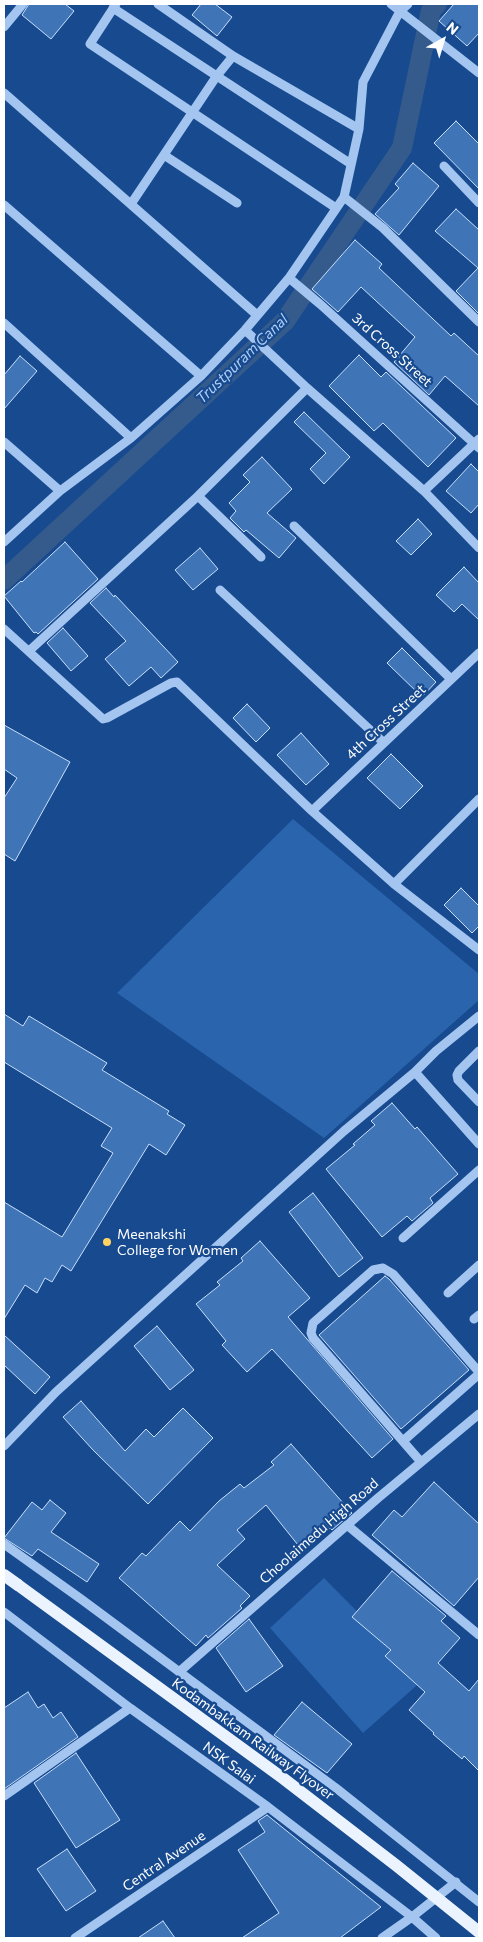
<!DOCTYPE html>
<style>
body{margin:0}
#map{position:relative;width:483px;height:1942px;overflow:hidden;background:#174a8f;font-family:Commissioner,sans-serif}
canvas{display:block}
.frame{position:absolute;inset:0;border:5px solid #fff;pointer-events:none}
.north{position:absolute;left:418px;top:15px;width:50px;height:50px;-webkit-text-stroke:4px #174a8f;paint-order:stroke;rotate:39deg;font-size:14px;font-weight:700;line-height:20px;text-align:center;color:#fff}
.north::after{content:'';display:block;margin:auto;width:18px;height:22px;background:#fff;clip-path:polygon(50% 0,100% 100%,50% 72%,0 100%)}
</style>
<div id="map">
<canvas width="483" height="1942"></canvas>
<div class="frame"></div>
<div class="north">N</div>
</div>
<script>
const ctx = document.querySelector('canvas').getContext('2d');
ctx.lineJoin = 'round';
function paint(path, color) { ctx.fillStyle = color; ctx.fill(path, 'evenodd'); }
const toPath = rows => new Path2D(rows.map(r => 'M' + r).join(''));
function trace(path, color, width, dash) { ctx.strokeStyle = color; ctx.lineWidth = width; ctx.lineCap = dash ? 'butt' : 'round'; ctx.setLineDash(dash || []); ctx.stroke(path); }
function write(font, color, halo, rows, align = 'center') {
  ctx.font = font + ' Commissioner,sans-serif'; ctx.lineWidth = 4.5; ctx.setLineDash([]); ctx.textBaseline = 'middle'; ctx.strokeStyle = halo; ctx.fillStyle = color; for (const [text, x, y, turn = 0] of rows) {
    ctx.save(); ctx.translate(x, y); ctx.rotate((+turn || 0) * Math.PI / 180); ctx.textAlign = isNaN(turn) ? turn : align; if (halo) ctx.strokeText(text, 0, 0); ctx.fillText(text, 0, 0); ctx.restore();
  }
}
paint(toPath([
 [293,819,479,974,479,1000,324,1138,117,993],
 [324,1578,424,1679,363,1733,270,1628]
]), '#2964ad');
trace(toPath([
 [4,580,285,321,402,148,431,10,437,4]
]), '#355b8d', 20);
const building = toPath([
 [29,4,65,4,74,11,51,39,22,15,29,4],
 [201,4,215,4,232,17,217,36,192,15,201,4],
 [454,4,479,4,479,33,467,46,439,21,454,4],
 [456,121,479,144,479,189,434,143,456,121],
 [413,163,439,186,399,235,375,214,399,188,395,184,413,163],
 [456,209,479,230,479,314,456,291,478,268,435,231,456,209],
 [355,240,382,264,379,268,451,336,454,333,479,356,479,406,445,376,429,395,394,362,415,337,361,287,338,312,312,289,355,240],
 [359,355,381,377,386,372,456,438,428,467,383,423,374,431,329,386,359,355],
 [20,356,37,371,4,409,4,375,20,356],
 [304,412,350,457,324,484,310,469,326,453,294,422,304,412],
 [262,457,292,489,267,513,296,538,279,558,246,530,244,532,230,518,236,511,229,503,250,482,243,475,262,457],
 [471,464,479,472,479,504,471,513,446,491,471,464],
 [418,519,432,534,411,555,396,541,418,519],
 [65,542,98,579,38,634,36,632,34,633,4,596,21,581,22,582,65,542],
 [200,548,218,569,193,590,175,570,200,548],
 [464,567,479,583,479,620,462,604,454,612,436,595,464,567],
 [106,588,114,597,115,595,178,662,161,678,151,667,129,686,105,659,126,641,90,603,106,588],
 [63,628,88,656,71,671,47,643,63,628],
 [402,648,436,682,422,697,387,663,402,648],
 [247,704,270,728,256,742,233,718,247,704],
 [4,725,70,762,15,861,4,854,4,798,17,778,4,769,4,725],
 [301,733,329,764,306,785,277,755,301,733],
 [391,754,423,786,400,809,367,778,391,754],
 [461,888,479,906,479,926,472,933,444,905,461,888],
 [4,1014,23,1026,29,1016,107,1063,102,1070,169,1111,167,1114,185,1125,166,1155,149,1144,71,1271,62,1265,52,1282,45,1278,37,1293,25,1285,4,1319,4,1202,62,1237,113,1153,101,1146,112,1128,4,1062,4,1014],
 [392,1103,415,1129,417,1127,458,1174,430,1198,433,1203,412,1221,407,1216,382,1237,326,1169,355,1145,353,1144,375,1125,371,1121,392,1103],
 [313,1193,363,1258,339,1277,289,1212,313,1193],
 [260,1241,310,1298,288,1317,393,1439,372,1458,272,1349,247,1372,222,1345,226,1341,196,1304,220,1285,217,1282,243,1261,241,1258,260,1241],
 [385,1276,389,1279,469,1370,401,1429,319,1335,385,1276],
 [157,1326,194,1370,170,1390,134,1346,157,1326],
 [4,1335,50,1377,35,1394,4,1365,4,1335],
 [81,1401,125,1451,146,1429,154,1437,183,1408,213,1438,148,1504,93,1450,63,1417,81,1401],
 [291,1444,352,1513,332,1530,330,1528,302,1550,266,1505,237,1530,245,1539,217,1565,250,1596,240,1606,242,1608,208,1638,206,1635,196,1646,119,1578,142,1553,146,1556,180,1521,190,1531,219,1501,240,1484,244,1488,274,1465,271,1462,291,1444],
 [434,1482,479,1524,479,1577,454,1606,372,1535,394,1510,402,1517,434,1482],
 [50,1500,66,1513,51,1532,99,1564,87,1582,38,1549,32,1556,4,1538,32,1502,42,1510,50,1500],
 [392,1571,446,1616,441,1621,460,1638,438,1663,469,1691,479,1679,479,1771,464,1756,462,1759,433,1734,434,1733,409,1710,425,1692,385,1656,391,1650,352,1617,392,1571],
 [249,1619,283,1666,246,1692,216,1648,249,1619],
 [28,1692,38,1708,44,1704,53,1718,61,1712,78,1737,4,1789,4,1708,28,1692],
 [302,1702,352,1744,327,1773,274,1735,302,1702],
 [76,1753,120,1820,76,1848,34,1783,76,1753],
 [267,1815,381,1907,340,1938,242,1938,279,1913,238,1850,265,1832,258,1821,267,1815],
 [67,1849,96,1891,66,1911,37,1869,67,1849],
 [163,1921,175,1938,138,1938,163,1921]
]);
paint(building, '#3f74b7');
trace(building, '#c9dffb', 1);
trace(toPath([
 [116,4,90,44,336,208],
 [158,4,233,56,359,129],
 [391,4,479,73],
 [113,8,351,164],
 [4,27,23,4],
 [4,93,257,315],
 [164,155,237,203],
 [444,166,479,203],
 [344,197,383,228,479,322],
 [131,204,216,77,233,56],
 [4,205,201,376],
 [289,278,320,304,479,448],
 [4,323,131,438],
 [245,330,307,388,424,491,479,548],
 [4,442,60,491],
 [424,491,479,439],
 [198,496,261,557],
 [294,526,451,679],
 [4,542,60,491,131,438,201,376,245,330,289,278,344,197,359,129,363,82,400,11,408,4],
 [220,590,383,742],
 [4,629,103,719,107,718,171,683,177,682,312,811,394,884,479,950],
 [29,651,198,496,307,388],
 [312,811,479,653],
 [394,884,479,799],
 [479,1051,459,1071,457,1075,458,1080,479,1102],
 [415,1072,479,1144],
 [403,1238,479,1170],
 [448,1293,479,1265],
 [474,1319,479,1315],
 [403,1441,479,1374],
 [4,1446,56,1392,344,1131,415,1072,436,1051,479,1016],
 [421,1462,313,1338,311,1333,313,1323,373,1270,383,1268,393,1274,479,1372],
 [347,1525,479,1635],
 [4,1544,81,1599,336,1788,479,1902],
 [4,1612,130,1708,268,1807,412,1917,436,1938],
 [179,1672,378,1498,479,1414],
 [4,1796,130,1708],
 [75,1938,268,1807],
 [382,1938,412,1917,456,1882]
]), '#a3c5f0', 9);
trace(toPath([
 [4,1575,18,1585]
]), '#ebf3ff', 12);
trace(toPath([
 [18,1585,284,1779,397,1866,479,1932]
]), '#ebf3ff', 12);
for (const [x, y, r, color] of [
 [107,1242,5,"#ffd261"]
]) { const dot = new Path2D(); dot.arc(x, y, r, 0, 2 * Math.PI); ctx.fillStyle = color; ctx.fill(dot); trace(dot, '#174a8f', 2); }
write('14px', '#fff', '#174a8f', [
 ["3rd Cross Street",392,350,42],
 ["4th Cross Street",386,722,-43],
 ["Choolaimedu High Road",319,1531,-41],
 ["Kodambakkam Railway Flyover",253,1739,36],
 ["NSK Salai",229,1763,36],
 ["Central Avenue",164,1861,-34]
]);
write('14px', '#fff', '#174a8f', [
 ["Meenakshi",117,1234],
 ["College for Women",117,1250]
], 'left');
write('italic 15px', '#afcff7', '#174a8f', [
 ["Trustpuram Canal",242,359,-44]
]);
</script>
